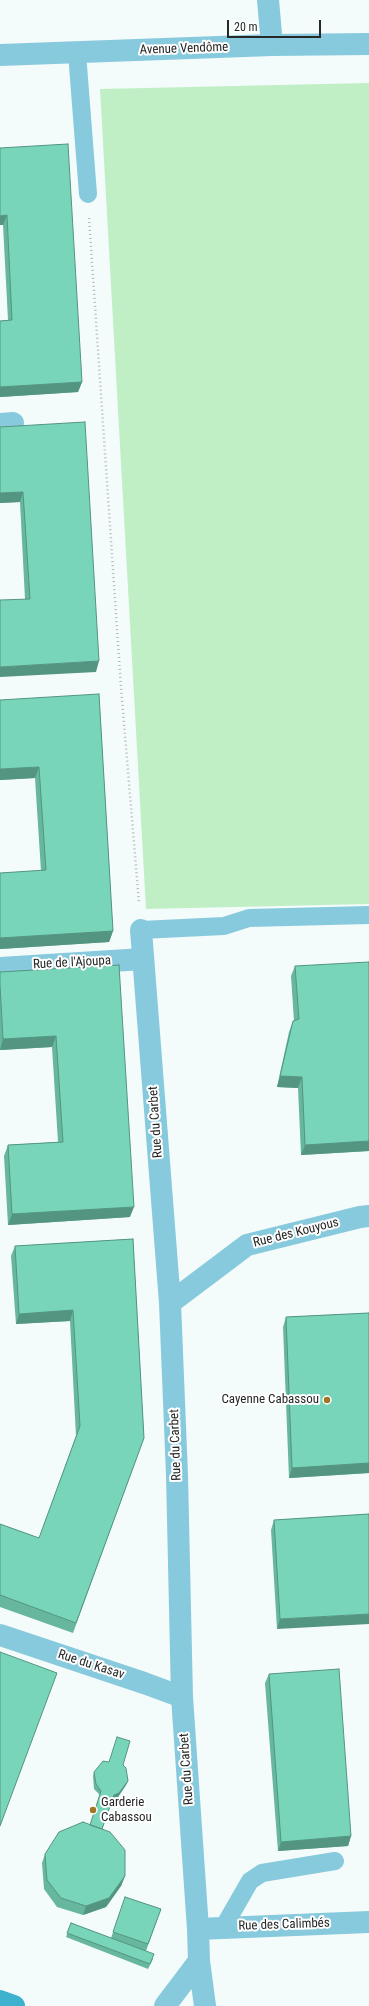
<!DOCTYPE html>
<meta charset="utf-8">
<style>
body{margin:0}
#map{position:relative;width:369px;height:2006px;overflow:hidden;background:#f4fbfb;font-family:"Roboto Condensed",sans-serif}
canvas{display:block}
.scale{position:absolute;left:227px;top:20px;width:94px;height:18px;box-sizing:border-box;border:2px solid #262828;border-top:0;padding-left:5px;font-size:12px;line-height:14px;white-space:nowrap;color:#262828;-webkit-text-stroke:3px #fff;paint-order:stroke}
</style>
<div id="map">
<canvas width="369" height="2006"></canvas>
<div class="scale">20 m</div>
</div>
<script>
const ctx = document.querySelector('canvas').getContext('2d');
ctx.lineJoin = 'round';
function paint(path, color) { ctx.fillStyle = color; ctx.fill(path, 'evenodd'); }
const toPath = rows => new Path2D(rows.map(r => 'M' + r).join(''));
function trace(path, color, width, dash) { ctx.strokeStyle = color; ctx.lineWidth = width; ctx.lineCap = dash ? 'butt' : 'round'; ctx.setLineDash(dash || []); ctx.stroke(path); }
function write(font, color, halo, rows, align = 'center') {
  ctx.font = font + ' "Roboto Condensed",sans-serif'; ctx.lineWidth = 4; ctx.setLineDash([]); ctx.textBaseline = 'middle'; ctx.strokeStyle = halo; ctx.fillStyle = color; for (const [text, x, y, turn = 0] of rows) {
    ctx.save(); ctx.translate(x, y); ctx.rotate((+turn || 0) * Math.PI / 180); ctx.textAlign = isNaN(turn) ? turn : align; if (halo) ctx.strokeText(text, 0, 0); ctx.fillText(text, 0, 0); ctx.restore();
  }
}
paint(toPath([
 [369,83,369,904,146,909,100,89]
]), '#c0efc6');
trace(toPath([
 [89,218,121,687,139,903]
]), '#b3b8b8', 2.5, [1, 3]);
trace(toPath([
 [77,53,88,194],
 [141,930,224,926,249,918,369,915],
 [223,1928,250,1881,262,1873,335,1861]
]), '#88cadd', 18);
trace(toPath([
 [268,0,272,45],
 [0,55,272,45,369,44],
 [0,424,13,423],
 [141,930,170,1303,177,1475,182,1697,198,1929,199,1961,205,2006],
 [0,968,143,959],
 [170,1303,247,1245,360,1217,369,1216],
 [0,1635,144,1683,182,1697],
 [198,1929,369,1922],
 [165,2006,199,1961]
]), '#88cadd', 22);
trace(toPath([
 [0,2001,14,2006]
]), '#3eb1ce', 22);
paint(toPath([
 [0,148,82,382,78,392,0,397,0,321,8,320,3,225,0,225],
 [0,427,96,672,25,599,20,502,0,503],
 [99,694,113,931,109,942,0,949,0,873,41,871,35,778,0,780],
 [119,965,130,1217,8,1225,4,1156,8,1145,58,1142,52,1047,0,1050,0,972],
 [295,966,369,1151,301,1155,298,1088,277,1087,289,1032,293,1021,294,1021,291,976],
 [133,1239,144,1438,73,1633,0,1607,0,1524,39,1538,76,1436,70,1321,16,1324,11,1256,15,1246],
 [369,1313,369,1473,289,1478,283,1327,286,1317],
 [369,1514,277,1629,271,1530,274,1520],
 [269,1674,351,1836,348,1846,278,1851,265,1683],
 [123,1765,128,1781,126,1785,118,1797,113,1799,102,1829,125,1876,121,1886,106,1907,83,1915,57,1907,44,1889,42,1863,45,1854,90,1825,100,1795,94,1789,93,1776,94,1772],
 [125,1897,161,1909,146,1951,153,1959,148,1969,66,1937,71,1923,111,1938]
]), '#67b79f');
paint(toPath([
 [7,215,3,225,0,225,0,216],
 [82,382,78,392,0,397,0,387],
 [23,492,20,502,0,503,0,493],
 [99,661,96,672,0,677,0,667],
 [39,767,35,778,0,780,0,769],
 [113,931,109,942,0,949,0,938],
 [56,1036,52,1047,0,1050,3,1039],
 [280,1076,302,1077,298,1088,277,1087],
 [369,1141,369,1151,301,1155,305,1145],
 [134,1207,130,1217,8,1225,12,1214],
 [73,1310,70,1321,16,1324,19,1314],
 [369,1463,369,1473,289,1478,292,1468],
 [369,1614,369,1624,277,1629,280,1619],
 [128,1781,126,1785,118,1797,113,1799,114,1795],
 [351,1836,348,1846,278,1851,281,1842],
 [125,1876,121,1886,106,1907,83,1915,86,1906]
]), '#549582');
const building = toPath([
 [68,144,82,382,0,387,0,321,12,320,7,215,0,216,0,148,68,144],
 [85,422,99,661,0,667,0,600,30,599,23,492,0,493,0,427,85,422],
 [99,694,113,931,0,938,0,873,46,870,39,767,0,769,0,700,99,694],
 [369,962,369,1141,305,1145,302,1077,280,1076,293,1021,299,1019,295,966,369,962],
 [119,965,134,1207,12,1214,8,1145,63,1142,56,1036,3,1039,0,985,0,972,119,965],
 [133,1239,144,1438,76,1623,0,1595,0,1524,39,1538,80,1426,73,1310,19,1314,15,1246,133,1239],
 [369,1313,369,1463,292,1468,286,1317,369,1313],
 [369,1514,369,1614,280,1619,274,1520,369,1514],
 [0,1652,57,1673,0,1826,0,1652],
 [339,1669,351,1836,281,1842,269,1674,339,1669],
 [117,1737,130,1741,123,1765,126,1768,128,1781,119,1793,114,1795,102,1829,90,1825,101,1791,96,1784,94,1772,103,1761,109,1762,117,1737],
 [83,1822,110,1832,125,1850,125,1876,109,1898,86,1906,61,1898,47,1880,45,1854,59,1832,83,1822],
 [125,1897,161,1909,148,1944,113,1932,125,1897],
 [71,1923,154,1954,150,1964,67,1933,71,1923]
]);
paint(building, '#78d5b9');
trace(building, '#549582', 1);
for (const [x, y, r, color] of [
 [327,1400,4,"#a07525"],
 [93,1810,4,"#a07525"]
]) { const dot = new Path2D(); dot.arc(x, y, r, 0, 2 * Math.PI); ctx.fillStyle = color; ctx.fill(dot); trace(dot, '#fff', 1.5); }
write('13px', '#262828', '#fff', [
 ["Avenue Vendôme",184,49,-2],
 ["Rue de l'Ajoupa",72,963,-3],
 ["Rue du Carbet",156,1122,-94],
 ["Rue des Kouyous",296,1233,-14],
 ["Rue du Carbet",176,1445,-92],
 ["Rue du Kasav",91,1665,18],
 ["Rue du Carbet",187,1769,-94],
 ["Rue des Calimbés",284,1925,-2]
]);
write('13px', '#262828', '#fff', [
 ["Cayenne Cabassou",319,1400],
 ["Garderie",101,1803,"left"],
 ["Cabassou",101,1818,"left"]
], 'right');
</script>
